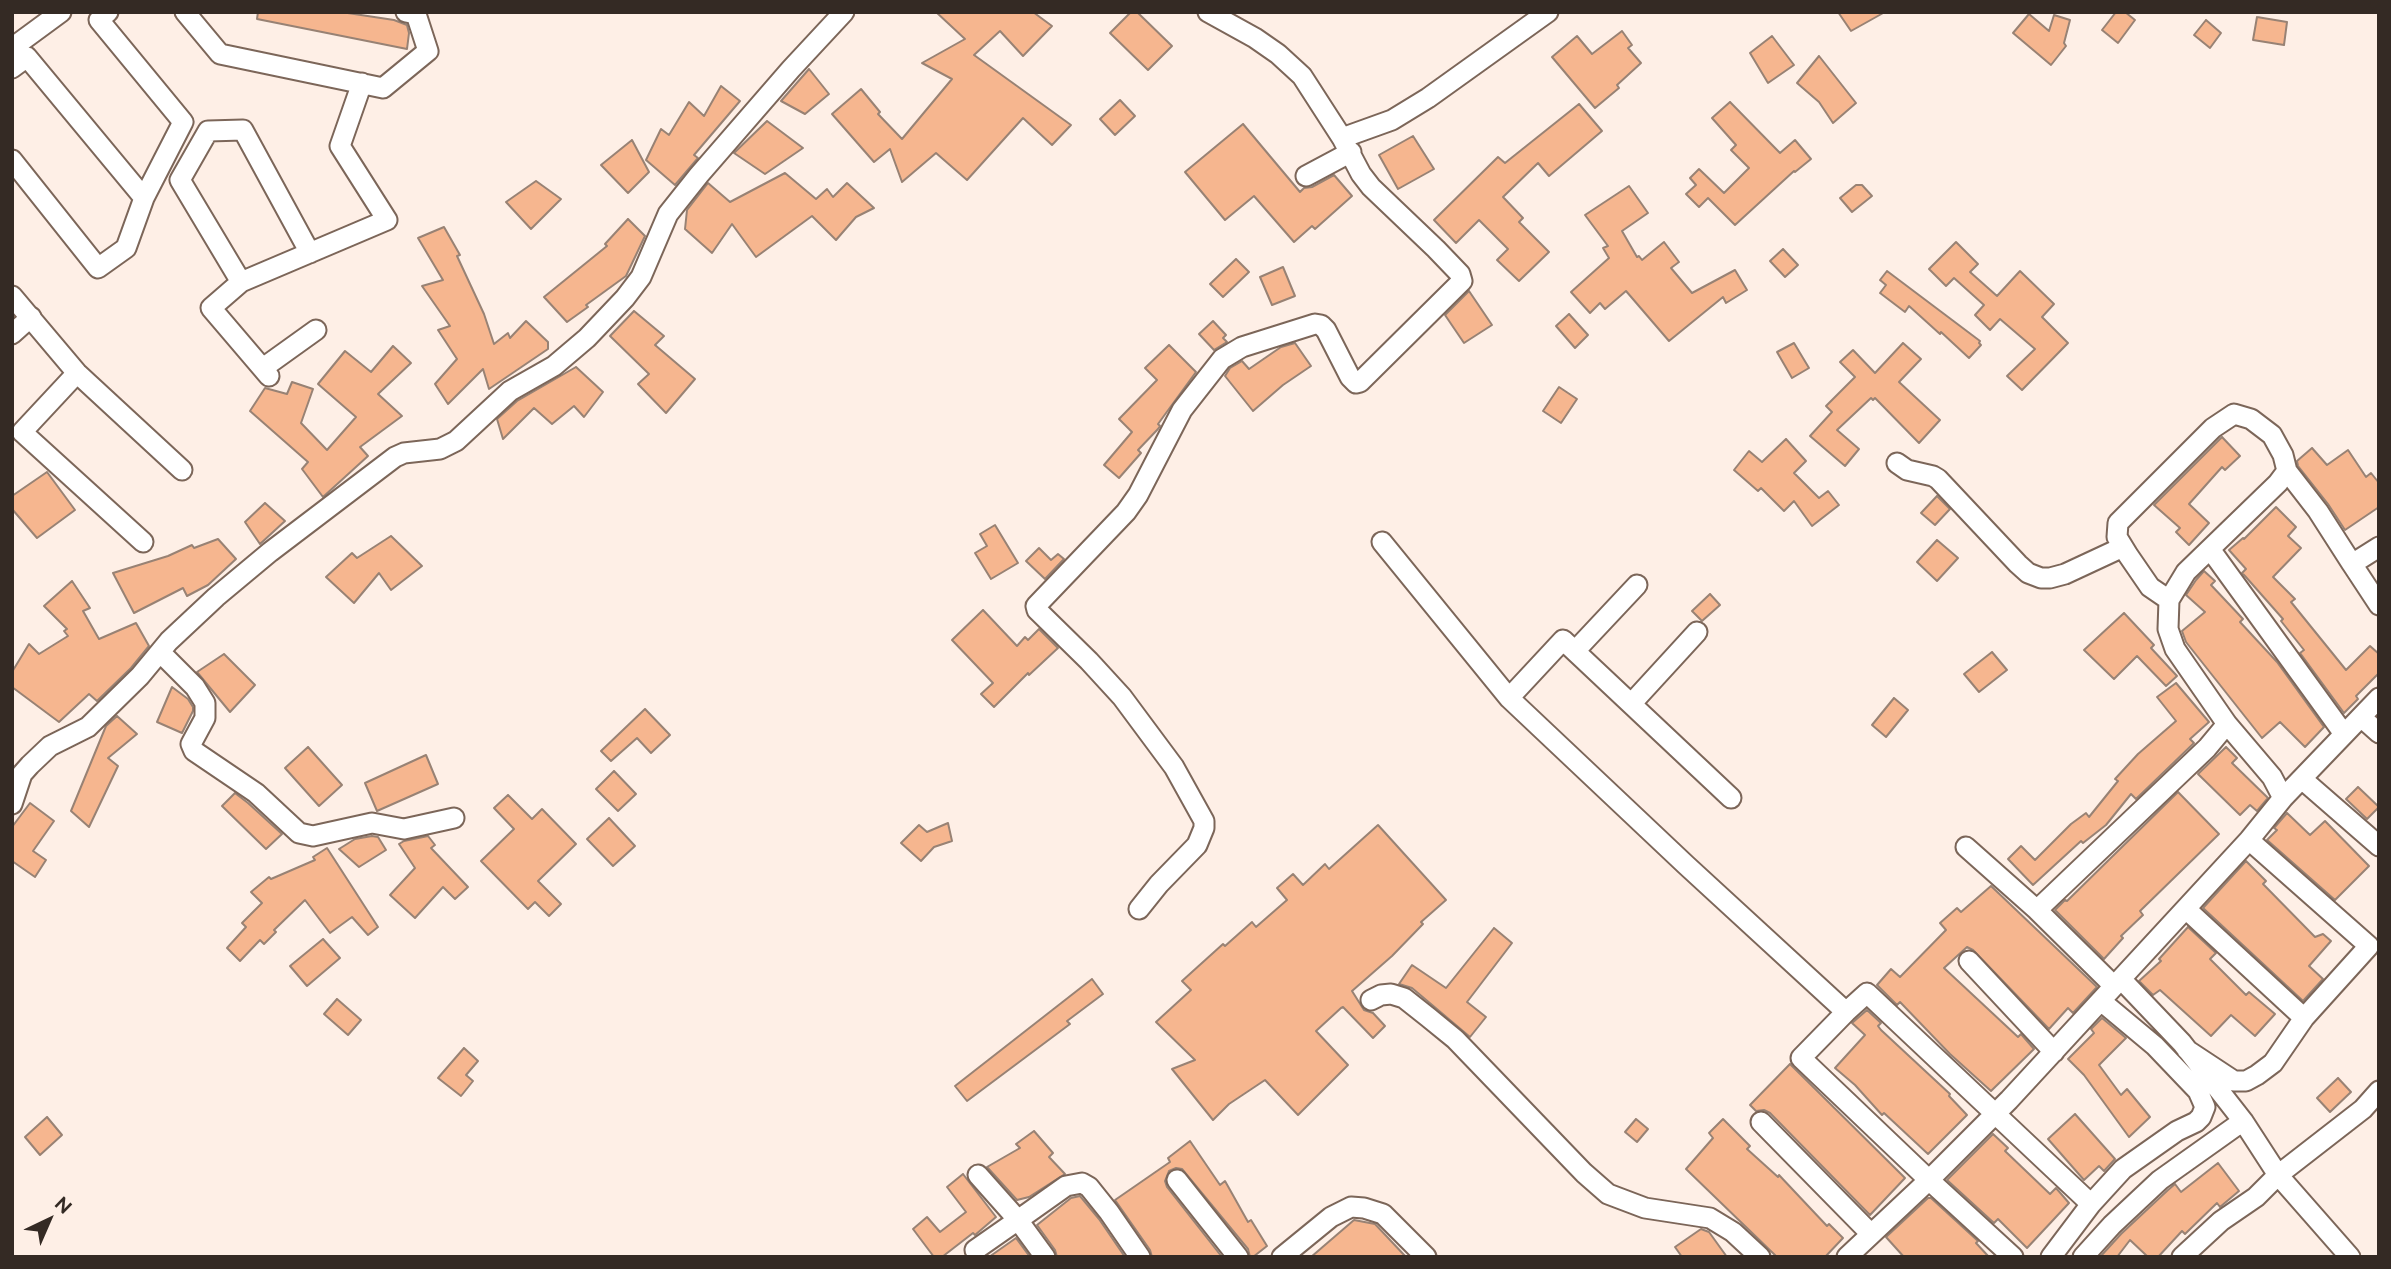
<!DOCTYPE html>
<style>
body{margin:0}
#map{position:relative;width:2391px;height:1269px;overflow:hidden;background:#feefe6;font-family:Raleway,sans-serif}
canvas{display:block}
.frame{position:absolute;inset:0;border:14px solid #342a24;pointer-events:none}
.north{position:absolute;left:14px;top:1185px;width:70px;height:70px;-webkit-text-stroke:5px #feefe6;paint-order:stroke;rotate:44deg;font-size:19px;font-weight:700;line-height:28px;text-align:center;color:#342a24}
.north::after{content:'';display:block;margin:auto;width:24px;height:32px;background:#342a24;clip-path:polygon(50% 0,100% 100%,50% 72%,0 100%)}
</style>
<div id="map">
<canvas width="2391" height="1269"></canvas>
<div class="frame"></div>
<div class="north">N</div>
</div>
<script>
const ctx = document.querySelector('canvas').getContext('2d');
ctx.lineJoin = 'round';
function paint(path, color) { ctx.fillStyle = color; ctx.fill(path, 'evenodd'); }
const toPath = rows => new Path2D(rows.map(r => 'M' + r).join(''));
function trace(path, color, width, dash) { ctx.strokeStyle = color; ctx.lineWidth = width; ctx.lineCap = dash ? 'butt' : 'round'; ctx.setLineDash(dash || []); ctx.stroke(path); }
const building = toPath([
 [258,12,341,12,394,20,407,25,409,33,407,49,257,19,258,12],
 [936,12,1033,12,1052,26,1023,56,1000,31,974,55,1071,125,1052,145,1023,118,967,180,936,153,902,182,890,149,874,162,832,114,861,89,880,112,878,114,902,139,952,79,922,63,965,39,936,12],
 [1131,12,1137,12,1172,46,1148,70,1110,33,1131,12],
 [1838,12,1885,12,1851,31,1838,12],
 [2116,12,2125,12,2135,20,2118,43,2102,30,2116,12],
 [2029,14,2049,31,2054,15,2070,20,2064,43,2066,46,2051,65,2013,33,2029,14],
 [2257,17,2287,22,2284,45,2253,40,2257,17],
 [2206,20,2221,33,2210,48,2194,35,2206,20],
 [1622,31,1632,45,1628,48,1641,63,1617,85,1619,88,1595,108,1552,57,1577,36,1592,54,1622,31],
 [1772,36,1794,65,1768,83,1750,53,1772,36],
 [1819,56,1856,103,1833,123,1819,102,1797,83,1819,56],
 [809,69,829,94,805,114,781,101,809,69],
 [721,86,740,101,694,155,698,158,675,185,646,160,661,129,669,135,689,102,704,116,721,86],
 [1120,100,1135,116,1115,135,1100,119,1120,100],
 [1730,102,1780,153,1795,140,1811,159,1795,172,1794,171,1735,225,1708,198,1699,207,1686,194,1696,185,1690,178,1699,169,1724,193,1749,168,1731,150,1736,145,1712,118,1730,102],
 [1579,104,1602,131,1549,176,1538,163,1503,197,1523,218,1519,222,1549,252,1519,281,1497,260,1508,249,1479,220,1456,243,1434,220,1498,157,1505,163,1579,104],
 [767,121,803,148,765,174,734,153,767,121],
 [1243,124,1300,192,1304,188,1312,187,1334,175,1352,196,1315,229,1312,226,1294,242,1254,196,1225,220,1185,172,1243,124],
 [1413,136,1434,169,1398,189,1379,155,1413,136],
 [632,140,649,172,628,193,601,165,632,140],
 [785,173,816,199,827,189,833,197,847,183,874,208,856,217,836,240,812,216,756,257,732,224,712,253,685,229,687,210,708,183,730,202,785,173],
 [536,181,561,199,531,229,506,202,536,181],
 [1856,185,1862,185,1872,196,1852,212,1840,198,1856,185],
 [1629,186,1648,213,1622,231,1637,257,1639,256,1642,260,1664,242,1679,262,1671,268,1692,293,1735,270,1747,290,1726,303,1723,297,1669,341,1626,291,1605,309,1600,303,1590,313,1571,292,1609,258,1603,248,1608,246,1585,215,1629,186],
 [628,219,645,236,626,276,586,305,588,307,567,322,544,297,607,246,605,244,628,219],
 [444,227,460,255,457,256,484,314,494,344,508,333,510,338,526,321,548,342,548,349,489,389,483,369,448,404,435,384,457,359,438,330,450,326,422,286,443,280,418,238,444,227],
 [1956,242,1978,264,1970,272,1997,296,2020,271,2054,304,2042,317,2068,343,2022,390,2007,376,2035,349,2000,319,1990,330,1975,315,1984,305,1954,278,1946,286,1929,269,1956,242],
 [1783,249,1798,265,1785,277,1770,261,1783,249],
 [1236,259,1249,272,1223,297,1210,284,1236,259],
 [1283,267,1295,296,1272,305,1260,277,1283,267],
 [1887,271,1980,341,1979,343,1981,345,1969,358,1941,332,1940,334,1909,306,1905,312,1880,293,1886,285,1880,280,1887,271],
 [1469,291,1492,325,1464,343,1445,315,1469,291],
 [634,311,664,336,655,345,695,379,666,413,638,384,649,374,610,336,634,311],
 [1569,314,1588,335,1575,348,1556,326,1569,314],
 [1213,321,1226,335,1223,338,1227,342,1214,350,1199,334,1213,321],
 [1295,343,1311,366,1283,385,1253,411,1225,376,1230,368,1242,361,1249,369,1281,347,1295,343],
 [1794,343,1809,368,1792,378,1777,352,1794,343],
 [1903,343,1921,359,1899,382,1940,420,1919,443,1875,398,1873,400,1871,398,1837,430,1859,449,1845,466,1810,436,1832,412,1826,406,1855,377,1840,362,1853,350,1875,373,1903,343],
 [1169,345,1196,372,1158,424,1160,426,1158,429,1138,450,1141,453,1119,478,1104,465,1132,432,1119,419,1157,380,1145,368,1169,345],
 [393,346,411,363,378,394,402,416,360,447,368,456,323,497,302,469,308,462,250,411,265,388,287,394,292,382,313,389,301,423,327,450,356,417,318,384,345,351,371,372,393,346],
 [576,367,603,392,584,417,574,406,552,424,534,408,503,439,497,419,517,401,576,367],
 [1559,387,1577,399,1561,423,1543,411,1559,387],
 [2222,437,2240,456,2225,470,2222,467,2189,504,2209,523,2189,545,2176,532,2180,528,2154,505,2222,437],
 [1786,439,1806,461,1794,473,1819,498,1828,491,1839,505,1812,526,1794,501,1784,511,1761,488,1758,491,1734,470,1749,451,1762,462,1786,439],
 [2312,448,2327,465,2348,450,2366,477,2371,473,2379,483,2379,507,2345,530,2328,504,2298,466,2297,461,2312,448],
 [47,472,75,510,37,538,12,509,12,496,47,472],
 [1937,496,1950,509,1935,525,1921,513,1937,496],
 [265,503,285,521,260,544,245,522,265,503],
 [2276,507,2296,527,2288,536,2301,548,2273,577,2295,599,2291,602,2346,670,2370,646,2379,654,2379,673,2356,696,2358,699,2344,713,2300,653,2304,650,2281,621,2283,619,2245,576,2242,573,2246,569,2229,550,2243,538,2244,539,2276,507],
 [995,525,1018,563,991,579,975,553,987,546,980,534,995,525],
 [391,536,422,566,391,590,379,573,354,603,326,577,352,553,357,558,391,536],
 [218,539,236,559,208,585,187,596,183,588,134,613,113,573,168,556,192,545,194,548,218,539],
 [1937,540,1958,558,1937,581,1917,562,1937,540],
 [1039,548,1051,560,1058,554,1064,559,1045,579,1026,561,1039,548],
 [2204,571,2215,581,2211,585,2243,619,2240,622,2277,662,2324,727,2305,747,2280,722,2262,738,2186,642,2182,631,2205,612,2186,595,2196,580,2204,571],
 [72,581,90,608,83,611,99,639,136,623,149,646,131,668,97,701,89,694,59,722,12,687,12,672,29,644,39,654,68,636,64,631,67,629,44,606,72,581],
 [1710,594,1720,605,1702,621,1692,611,1710,594],
 [983,610,1017,646,1025,637,1028,640,1039,629,1058,648,1029,675,1028,673,994,707,981,694,993,683,952,640,983,610],
 [2124,613,2154,645,2151,648,2177,676,2166,686,2137,656,2114,679,2084,650,2124,613],
 [1992,652,2007,670,1979,692,1964,674,1992,652],
 [224,654,255,685,230,712,197,672,224,654],
 [2176,683,2209,722,2190,739,2194,743,2136,799,2131,794,2106,825,2083,843,2081,841,2033,885,2008,859,2021,846,2035,860,2071,824,2086,813,2089,817,2118,781,2115,779,2138,754,2176,721,2157,697,2176,683],
 [172,687,188,699,193,707,193,711,182,733,157,722,172,687],
 [1894,698,1908,710,1886,737,1872,725,1894,698],
 [645,709,670,735,651,753,637,738,611,761,601,751,645,709],
 [117,716,137,734,108,758,118,766,89,827,71,811,106,726,117,716],
 [308,747,342,785,319,806,285,768,308,747],
 [2226,747,2237,758,2232,763,2268,798,2257,811,2250,805,2240,815,2198,774,2226,747],
 [426,755,438,784,377,811,365,783,426,755],
 [614,771,636,794,618,811,596,789,614,771],
 [2358,787,2379,807,2367,819,2346,799,2358,787],
 [2178,792,2219,834,2140,911,2143,915,2121,936,2123,938,2104,959,2055,910,2065,900,2067,901,2178,792],
 [235,793,248,803,282,834,266,849,222,806,235,793],
 [508,795,532,819,542,809,576,844,538,881,561,904,549,916,535,902,528,909,481,861,514,829,494,808,508,795],
 [30,803,54,821,33,851,46,860,35,877,12,861,12,827,30,803],
 [2287,813,2310,835,2325,821,2369,866,2335,900,2267,840,2277,830,2274,828,2287,813],
 [609,818,635,846,613,866,587,839,609,818],
 [948,823,952,841,934,847,921,861,901,843,919,825,927,832,948,823],
 [1378,825,1446,900,1421,922,1423,924,1392,956,1352,991,1364,1010,1373,1013,1385,1026,1373,1038,1343,1007,1341,1008,1316,1031,1348,1065,1298,1115,1265,1080,1229,1104,1213,1120,1172,1069,1195,1060,1156,1022,1191,990,1182,981,1223,944,1225,946,1252,922,1256,927,1287,900,1277,888,1293,874,1303,885,1325,864,1329,869,1378,825],
 [372,836,378,837,386,850,359,867,339,849,355,839,372,836],
 [428,836,435,845,431,848,468,887,455,899,443,887,415,918,390,895,415,868,399,844,404,841,428,836],
 [327,848,378,927,368,935,352,917,330,933,305,900,274,930,276,932,264,944,260,940,240,961,227,948,246,927,242,923,262,903,251,892,269,877,271,879,315,860,313,857,327,848],
 [2246,861,2266,881,2263,884,2315,937,2323,934,2331,941,2309,966,2323,979,2303,1001,2203,908,2246,861],
 [1991,886,2097,987,2073,1013,2068,1008,2049,1029,1973,950,1967,947,1944,968,2018,1037,2021,1034,2034,1049,1991,1091,1950,1054,1900,1002,1897,1005,1877,985,1891,969,1900,977,1946,930,1940,923,1957,908,1961,912,1991,886],
 [2188,927,2216,953,2210,959,2246,995,2249,992,2275,1014,2255,1036,2231,1015,2211,1036,2160,990,2153,995,2139,981,2161,961,2159,959,2188,927],
 [1494,928,1512,943,1467,1002,1486,1017,1470,1037,1412,988,1399,984,1412,965,1446,988,1494,928],
 [323,939,340,958,307,986,290,966,323,939],
 [1092,979,1103,994,1067,1021,1070,1024,967,1101,955,1086,1092,979],
 [337,999,361,1020,348,1035,324,1014,337,999],
 [1867,1010,1881,1023,1878,1026,1881,1030,1950,1094,1949,1096,1967,1115,1928,1154,1884,1113,1882,1115,1855,1085,1835,1068,1865,1035,1852,1023,1867,1010],
 [2102,1018,2126,1038,2099,1065,2121,1095,2127,1089,2150,1117,2129,1137,2084,1075,2068,1059,2094,1033,2091,1029,2102,1018],
 [464,1048,478,1061,466,1075,473,1081,461,1096,438,1078,464,1048],
 [1790,1064,1905,1178,1870,1215,1770,1113,1764,1110,1756,1111,1750,1105,1790,1064],
 [2338,1078,2351,1092,2330,1112,2317,1098,2338,1078],
 [2075,1114,2115,1159,2104,1171,2099,1166,2084,1180,2048,1139,2075,1114],
 [47,1117,62,1135,40,1155,25,1137,47,1117],
 [1636,1119,1648,1129,1637,1142,1625,1132,1636,1119],
 [1723,1119,1750,1146,1747,1149,1778,1177,1779,1175,1827,1226,1829,1224,1843,1238,1825,1257,1777,1257,1686,1169,1713,1138,1709,1133,1723,1119],
 [1034,1131,1053,1153,1049,1157,1065,1174,1029,1197,1017,1200,987,1167,1020,1148,1016,1144,1034,1131],
 [1993,1134,2008,1148,2005,1151,2050,1194,2056,1188,2069,1203,2027,1248,1998,1219,1994,1223,1947,1180,1993,1134],
 [1190,1141,1220,1185,1225,1181,1248,1222,1251,1220,1267,1246,1253,1257,1250,1257,1248,1249,1182,1169,1176,1168,1169,1171,1165,1181,1167,1187,1222,1257,1152,1257,1150,1250,1115,1200,1170,1162,1168,1158,1190,1141],
 [2218,1163,2239,1191,2220,1207,2217,1203,2185,1234,2182,1231,2158,1257,2148,1257,2130,1240,2117,1257,2100,1257,2121,1234,2168,1190,2175,1184,2181,1192,2218,1163],
 [963,1174,996,1217,975,1235,973,1233,942,1257,934,1257,913,1229,927,1217,940,1232,966,1212,947,1187,963,1174],
 [1080,1196,1099,1219,1125,1257,1057,1257,1055,1250,1037,1225,1071,1198,1080,1196],
 [1928,1198,1931,1198,1978,1241,1976,1243,1989,1257,1904,1257,1886,1237,1928,1198],
 [1354,1220,1375,1224,1406,1257,1311,1257,1354,1220],
 [1701,1229,1709,1232,1727,1257,1682,1257,1675,1247,1701,1229],
 [1016,1238,1030,1257,989,1257,1016,1238]
]);
paint(building, '#f6b68f');
trace(building, '#988274', 2);
const minor = toPath([
 [185,12,220,54,383,88,428,51,416,14,406,12],
 [1208,12,1255,38,1278,54,1302,76,1342,138,1392,120,1428,98,1548,12],
 [12,48,61,12],
 [12,68,27,57,144,198],
 [12,160,98,268,126,248,144,198,183,122,99,20,108,12],
 [1306,176,1351,152],
 [241,282,180,180,208,131,243,130,310,253],
 [12,296,77,373,182,470],
 [12,334,31,317],
 [263,368,316,330],
 [77,373,22,432,143,542],
 [269,376,211,308,241,282,387,220,340,146,362,83],
 [1897,463,1907,470,1933,476,1938,479,2018,564,2028,573,2041,578,2050,578,2065,574,2123,547],
 [2287,471,2318,511,2352,564,2379,547],
 [1382,542,1509,698,1686,865,1846,1012,1867,993,2091,1204],
 [2210,549,2344,734],
 [2352,564,2379,605],
 [2169,600,2150,587,2128,555,2117,537,2118,523,2213,428,2234,414,2251,419,2272,435,2283,455,2287,471,2278,483,2186,572,2169,600,2168,629,2175,649,2227,724,2272,777,2283,798],
 [1575,651,1637,585],
 [160,652,195,687,205,703,205,718,191,744,194,751,256,793,299,833,313,836,372,823,404,829,454,818],
 [1509,698,1563,640,1731,798],
 [1631,704,1697,632],
 [2361,717,2379,733],
 [2302,779,2379,846],
 [12,804,22,774,30,765,50,746,88,727,140,676,169,641,216,597,270,552,395,457,404,453,440,449,456,441,510,391,554,366,587,338,625,298,641,277,668,214,699,175,791,69,844,12],
 [1966,847,2037,910,2114,986],
 [1139,909,1159,884,1197,845,1204,828,1204,821,1174,767,1122,697,1089,661,1037,610,1036,606,1126,512,1138,495,1182,410,1222,359,1242,347,1315,324,1321,325,1326,330,1350,377,1356,383,1360,382,1462,281,1460,274,1436,249,1371,187,1361,174,1342,138],
 [2186,909,2304,1018],
 [2037,910,2207,748,2227,724],
 [1969,961,2054,1052],
 [2121,979,2182,1043,2243,1121,2278,1175,2350,1257],
 [1371,1000,1381,995,1391,994,1404,998,1428,1017,1455,1039,1584,1173,1608,1194,1645,1208,1710,1218,1733,1232,1760,1257],
 [1846,1012,1801,1058,1929,1180,2013,1257],
 [2187,1050,2234,1081,2246,1081,2257,1075,2273,1063,2304,1018,2369,946,2249,840],
 [1761,1122,1871,1234],
 [978,1175,1018,1220,1066,1186,1082,1183,1089,1187,1109,1212,1140,1257],
 [1177,1180,1238,1257],
 [975,1250,1018,1220,1045,1257],
 [1282,1257,1331,1217,1351,1207,1364,1208,1383,1214,1426,1257],
 [1847,1257,1929,1180,2009,1100,2249,840,2283,798,2379,698],
 [2051,1257,2091,1204,2123,1169,2177,1131,2196,1122,2201,1117,2205,1107,2198,1091,2155,1046,2101,1001],
 [2083,1257,2112,1225,2160,1180,2243,1121],
 [2182,1257,2221,1221,2256,1197,2278,1175,2363,1109,2379,1091]
]);
trace(minor, '#7c6659', 23);
trace(minor, '#fff', 19);
</script>
